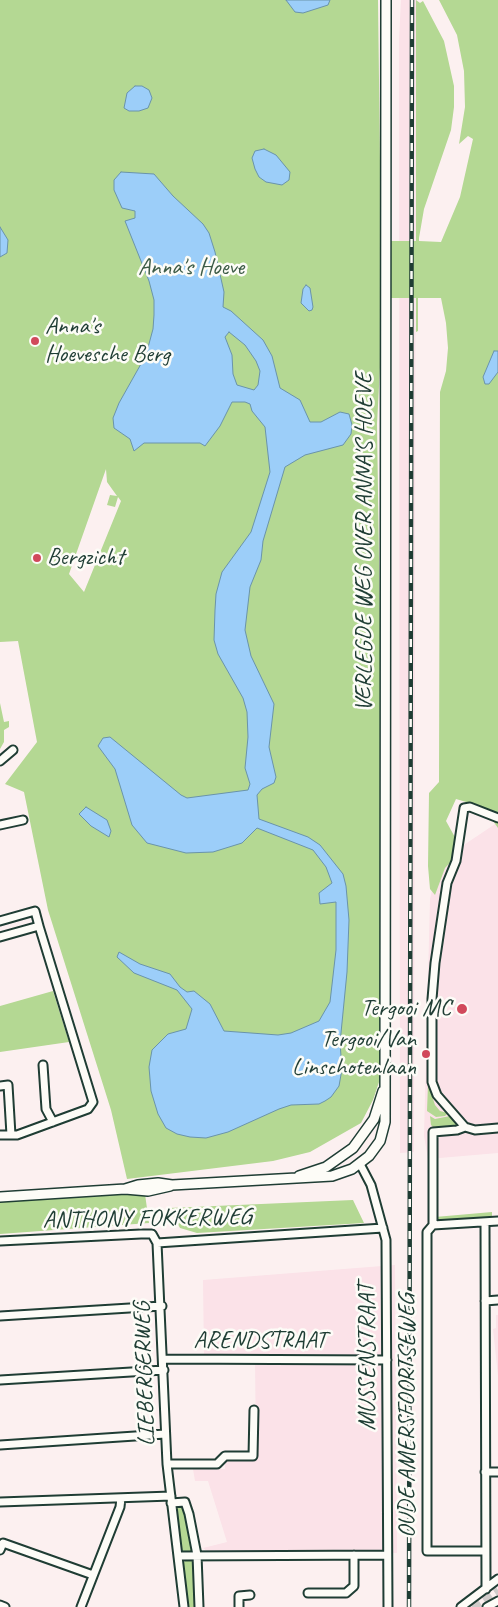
<!DOCTYPE html>
<style>
body{margin:0}
canvas{display:block;background:#fcf0f0}
</style>
<canvas width="498" height="1607"></canvas>
<script>
const ctx = document.querySelector('canvas').getContext('2d');
ctx.lineJoin = 'round';
function paint(path, color) { ctx.fillStyle = color; ctx.fill(path, 'evenodd'); }
const toPath = rows => new Path2D(rows.map(r => 'M' + r).join(''));
function trace(path, color, width, dash) { ctx.strokeStyle = color; ctx.lineWidth = width; ctx.lineCap = dash ? 'butt' : 'round'; ctx.setLineDash(dash || []); ctx.stroke(path); }
function write(font, color, halo, rows, align = 'center') {
  ctx.font = font + ' Caveat,sans-serif'; ctx.lineWidth = 5; ctx.setLineDash([]); ctx.textBaseline = 'middle'; ctx.strokeStyle = halo; ctx.fillStyle = color; for (const [text, x, y, turn = 0] of rows) {
    ctx.save(); ctx.translate(x, y); ctx.rotate((+turn || 0) * Math.PI / 180); ctx.textAlign = isNaN(turn) ? turn : align; if (halo) ctx.strokeText(text, 0, 0); ctx.fillText(text, 0, 0); ctx.restore();
  }
}
paint(toPath([
 [401,0,416,0,414,1152,400,1153,399,39],
 [498,822,498,1153,428,1159,424,1136,430,899,434,881,452,853],
 [395,1265,397,1553,212,1555,203,1548,227,1542,208,1481,195,1481,193,1469,225,1469,225,1458,256,1458,255,1357,204,1357,203,1280],
 [496,1315,498,1315,498,1376,493,1329,496,1328]
]), '#fbe2e8');
paint(toPath([
 [0,0,378,0,381,241,416,241,416,0,420,3,423,1,444,41,454,86,454,107,451,130,424,209,419,238,419,241,441,242,460,197,473,139,468,136,459,144,465,107,464,71,457,35,439,0,498,0,498,828,483,807,456,799,446,821,462,850,445,868,435,895,430,889,428,866,429,793,439,782,440,392,446,371,448,348,446,323,441,298,418,298,418,331,416,332,416,298,381,298,382,330,377,424,381,697,381,1076,373,1100,361,1123,310,1152,273,1161,127,1179,111,1110,48,910,24,792,5,784,37,742,18,641,0,642],
 [106,469,107,482,117,496,110,495,107,505,115,507,118,497,121,501,84,592,69,574],
 [0,703,4,722,9,721,9,727,4,730,4,742,0,749],
 [53,991,69,1042,0,1052,0,1006],
 [428,1084,435,1105,440,1111,448,1113,445,1116,436,1117,427,1111],
 [430,1116,435,1119,450,1116,458,1125,433,1127,431,1125],
 [121,1193,145,1194,149,1223,0,1234,0,1201],
 [353,1200,364,1223,197,1233,180,1228,169,1208],
 [492,1212,492,1218,441,1222,435,1217],
 [177,1505,182,1505,194,1548,193,1552,184,1552,180,1547,175,1509],
 [192,1558,195,1561,196,1607,186,1607,182,1564,187,1559]
]), '#b4d893');
const water = toPath([
 [286,0,330,0,328,5,303,13,295,12,286,0],
 [135,86,142,86,149,90,152,98,148,108,139,111,129,111,124,108,127,93,135,86],
 [264,149,276,155,290,172,289,180,282,185,266,182,259,177,255,169,252,158,255,151,264,149],
 [121,172,154,174,173,196,203,224,209,233,215,252,224,292,223,307,231,311,263,340,272,356,280,388,300,400,310,422,321,422,340,412,349,414,352,425,351,434,343,445,305,455,285,467,263,541,261,560,250,587,245,630,251,656,274,704,269,747,276,777,274,783,262,789,257,795,259,819,308,837,320,845,343,874,346,886,349,920,347,972,340,1043,342,1069,339,1086,331,1097,325,1101,319,1104,291,1105,279,1109,228,1132,206,1138,190,1137,177,1134,166,1128,158,1114,151,1091,149,1067,152,1050,168,1034,186,1029,192,1009,177,990,134,973,117,957,119,952,140,964,170,974,180,987,187,992,194,991,210,1004,224,1031,278,1035,291,1033,319,1021,330,1002,336,950,336,902,320,904,319,893,332,883,326,867,313,850,257,828,242,843,213,852,186,853,147,843,132,825,115,769,98,746,103,738,110,737,181,795,187,798,248,790,250,784,245,768,248,737,247,712,243,698,218,654,214,640,215,610,216,594,222,572,251,532,270,472,265,427,252,411,250,404,245,402,232,402,220,426,205,446,200,443,144,443,134,451,130,439,114,428,113,418,119,403,146,355,153,329,154,315,154,300,149,281,125,221,135,218,135,211,122,208,114,190,114,180,121,172],
 [229,332,245,345,256,361,260,371,258,385,254,390,237,385,233,374,232,355,225,337,229,332],
 [0,227,8,240,7,253,0,257,0,227],
 [306,285,310,288,313,307,312,310,309,311,301,303,303,289,306,285],
 [494,351,498,351,498,372,489,384,485,384,483,377,494,351],
 [86,807,107,820,111,831,109,837,91,826,79,814,86,807]
]);
paint(water, '#9ccef9');
trace(water, '#6a94aa', 1);
trace(toPath([
 [472,1607,498,1590]
]), '#d0ccca', 9, [9, 4.5]);
const minor = toPath([
 [0,761,13,750],
 [0,825,23,820],
 [0,921,35,911,39,926,0,937],
 [43,1065,46,1109,53,1122],
 [0,1086,8,1085,11,1135],
 [465,1127,437,1095,432,1082,432,999,435,963,447,883,456,861,464,808,470,807,498,818],
 [0,1135,17,1135,88,1109,93,1102,39,926],
 [360,1164,371,1185,386,1240,388,1607],
 [485,1222,486,1589],
 [433,1225,427,1232,427,1551,485,1551],
 [433,1225,433,1132,457,1130,465,1127,475,1130,498,1128],
 [433,1225,498,1221],
 [0,1241,141,1234,152,1234,157,1243,383,1228],
 [157,1243,167,1464,184,1607],
 [485,1301,498,1300],
 [0,1316,162,1306],
 [163,1359,387,1360],
 [0,1380,164,1370],
 [0,1445,165,1434],
 [167,1464,217,1464,225,1456,253,1456,254,1410],
 [485,1472,498,1472],
 [0,1502,171,1496],
 [171,1503,185,1502,189,1514,197,1555,199,1607],
 [0,1550,3,1543,93,1575],
 [178,1556,386,1555],
 [308,1593,346,1593,354,1586,354,1555],
 [0,1605,5,1607],
 [81,1607,120,1507,121,1498],
 [239,1607,239,1596,250,1595],
 [461,1607,498,1579],
 [487,1607,498,1601]
]);
const major = toPath([
 [299,1176,326,1167,353,1148,374,1119,383,1091],
 [125,1189,138,1185,158,1183,172,1185,332,1176,352,1169,369,1156,380,1141,385,1122,386,0],
 [0,1197,125,1189,148,1191,170,1186]
]);
trace(minor, '#1f3d34', 11);
trace(major, '#1f3d34', 12);
trace(minor, '#fdfcf7', 7);
trace(major, '#fdfcf7', 9);
const rail = toPath([
 [409,1607,412,0]
]);
trace(rail, '#1f3d34', 4.5);
trace(rail, '#fdfcf7', 2.5, [8]);
for (const [x, y, r, color] of [
 [35,341,5,"#d1495b"],
 [37,558,5,"#d1495b"],
 [462,1009,6,"#d1495b"],
 [426,1054,5,"#d1495b"]
]) { const dot = new Path2D(); dot.arc(x, y, r, 0, 2 * Math.PI); ctx.fillStyle = color; ctx.fill(dot); trace(dot, '#fdfcf7', 2); }
write('24px', '#3d5c47', '#fdfcf7', [
 ["Anna's Hoeve",191,268]
]);
write('24px', '#1f3d34', '#fdfcf7', [
 ["Anna's",45,327],
 ["Hoevesche Berg",45,355],
 ["Bergzicht",47,558],
 ["Tergooi MC",451,1009,"right"],
 ["Tergooi/Van",416,1040,"right"],
 ["Linschotenlaan",416,1068,"right"]
], 'left');
write('24px', '#1f3d34', '#fdfcf7', [
 ["VERLEGDE WEG OVER ANNA'S HOEVE",365,542,-90],
 ["ANTHONY FOKKERWEG",147,1219,-1],
 ["ARENDSTRAAT",260,1341],
 ["MUSSENSTRAAT",368,1357,-90],
 ["LIEBERGERWEG",145,1374,-92],
 ["OUDE AMERSFOORTSEWEG",408,1416,-90]
]);
</script>
